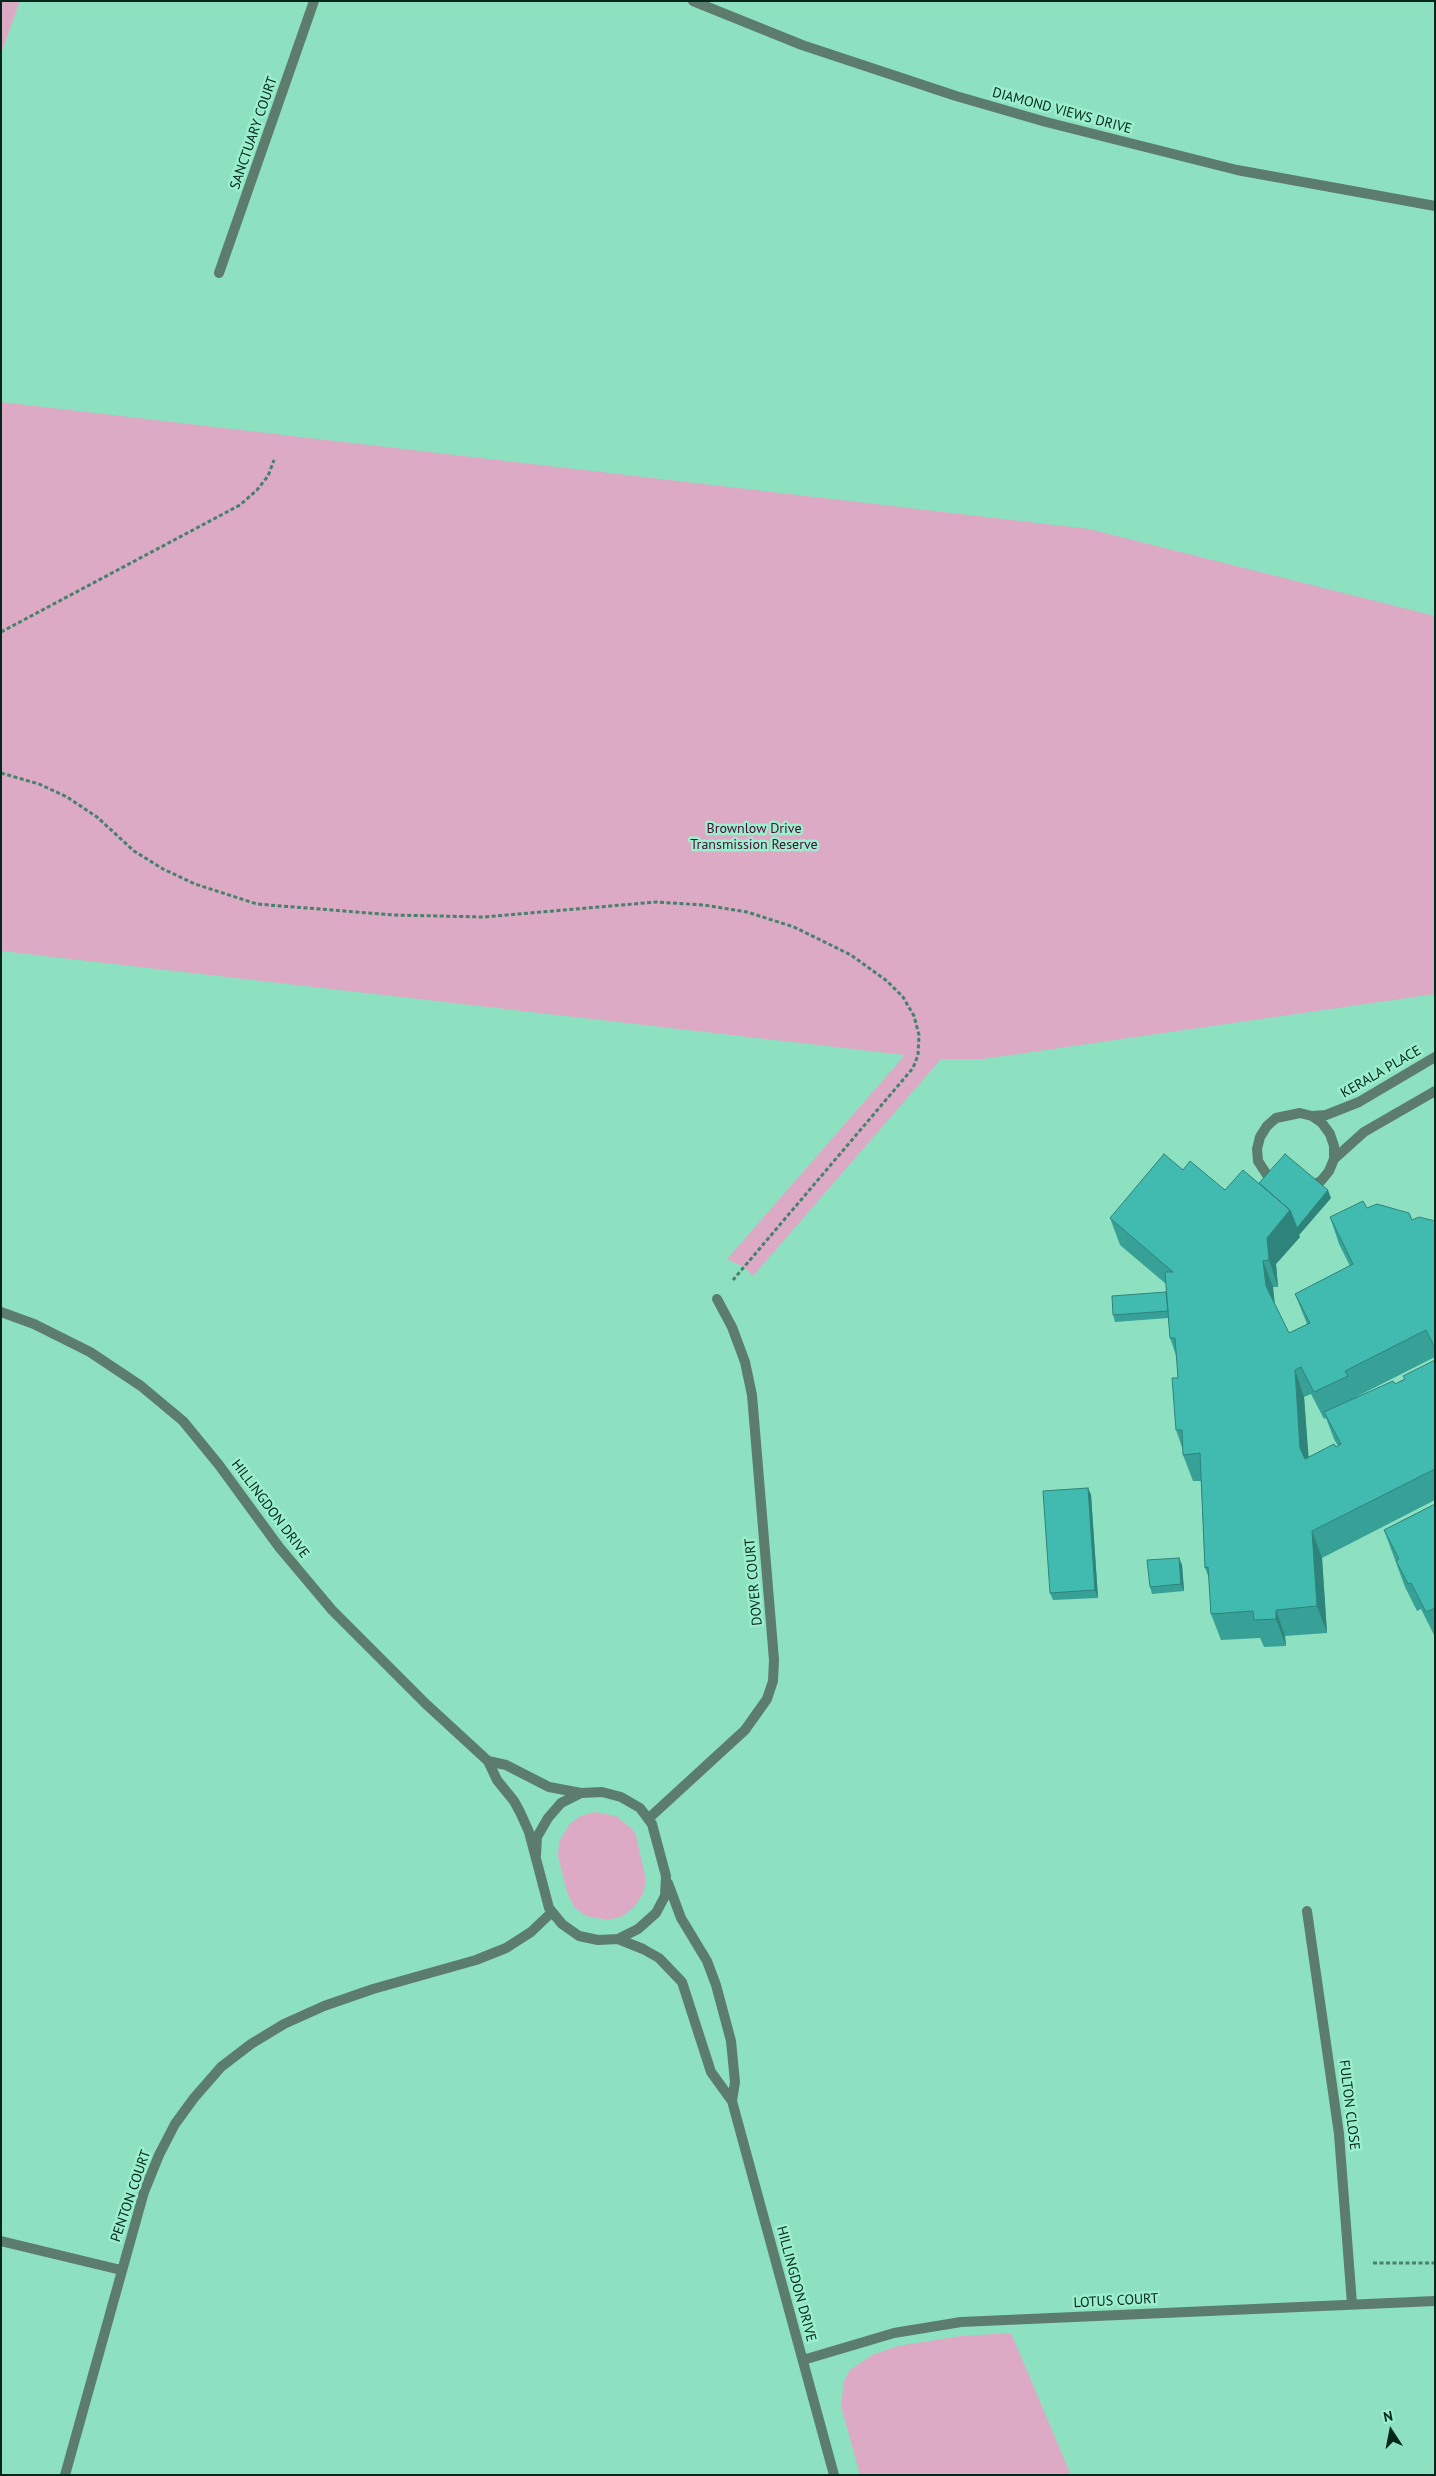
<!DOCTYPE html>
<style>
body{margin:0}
#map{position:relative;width:1436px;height:2476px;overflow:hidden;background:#8ee1c0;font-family:"PT Sans",sans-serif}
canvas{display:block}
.frame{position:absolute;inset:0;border:2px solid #03281b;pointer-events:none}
.north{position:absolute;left:1366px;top:2406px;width:50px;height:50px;-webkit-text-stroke:4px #9befcc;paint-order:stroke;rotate:349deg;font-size:14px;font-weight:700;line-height:20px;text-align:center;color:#03281b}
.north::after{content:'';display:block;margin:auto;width:18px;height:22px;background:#03281b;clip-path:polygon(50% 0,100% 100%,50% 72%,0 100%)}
</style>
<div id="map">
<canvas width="1436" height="2476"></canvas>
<div class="frame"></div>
<div class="north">N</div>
</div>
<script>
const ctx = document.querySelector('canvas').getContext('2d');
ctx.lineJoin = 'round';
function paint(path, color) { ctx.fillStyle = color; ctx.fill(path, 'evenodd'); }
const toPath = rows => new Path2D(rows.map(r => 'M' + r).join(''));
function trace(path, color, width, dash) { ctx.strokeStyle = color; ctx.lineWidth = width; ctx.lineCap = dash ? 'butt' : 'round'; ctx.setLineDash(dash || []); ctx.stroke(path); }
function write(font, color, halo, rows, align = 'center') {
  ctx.font = font + ' "PT Sans",sans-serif'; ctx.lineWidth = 5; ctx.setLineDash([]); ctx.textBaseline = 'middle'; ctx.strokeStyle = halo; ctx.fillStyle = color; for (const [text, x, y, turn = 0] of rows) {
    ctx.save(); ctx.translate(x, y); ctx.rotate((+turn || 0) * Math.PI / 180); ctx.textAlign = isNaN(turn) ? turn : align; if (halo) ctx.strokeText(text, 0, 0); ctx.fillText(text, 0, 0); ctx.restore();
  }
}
paint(toPath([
 [1,1,20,1,1,54],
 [1,402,1089,529,1435,616,1435,994,983,1059,941,1059,753,1276,745,1268,727,1259,905,1055,1,951],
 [595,1812,616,1816,632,1829,636,1835,646,1880,643,1894,635,1906,623,1916,608,1920,586,1916,574,1907,567,1892,558,1856,559,1842,569,1825,580,1816],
 [1011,2333,1071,2475,860,2475,841,2406,844,2381,850,2370,872,2355,898,2346,961,2336]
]), '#dcaac4');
trace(toPath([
 [1,632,240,505,257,490,268,476,274,460],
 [1,773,39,784,67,797,97,817,134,851,163,869,195,884,257,904,394,915,484,917,656,902,704,905,747,912,794,927,851,955,887,981,903,997,914,1016,919,1035,918,1055,913,1068,733,1280],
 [1373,2263,1435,2263]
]), '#46826b', 3, [4, 2.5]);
trace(toPath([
 [1312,1116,1326,1115,1359,1102,1435,1057],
 [1334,1159,1364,1132,1435,1091],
 [1271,1181,1258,1161,1257,1149,1260,1137,1267,1126,1276,1118,1300,1113,1312,1116,1322,1123,1330,1134,1334,1146,1334,1159,1329,1171,1321,1181,1314,1184]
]), '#5c7c6e', 10);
trace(toPath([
 [693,1,802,45,956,96,1046,122,1237,170,1435,206],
 [219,273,314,1],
 [1,1312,34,1324,90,1352,141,1386,183,1421,219,1465,279,1547,332,1610,426,1704,488,1761,497,1780,514,1801,520,1812,529,1832,549,1908,562,1924,579,1936,598,1940,618,1939,638,1929,656,1913,665,1896,666,1876,652,1824,640,1808,621,1797,602,1792,581,1793,561,1803,548,1818,537,1837,536,1855],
 [488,1761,506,1765,549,1787,581,1793],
 [648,1819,745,1730,767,1699,773,1681,774,1660,752,1395,745,1362,732,1327,717,1299],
 [668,1883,681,1918,707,1961,716,1985,731,2041,735,2082,732,2101,834,2475],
 [1307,1911,1339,2134,1352,2304],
 [618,1939,643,1949,659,1958,682,1982,711,2072,732,2101],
 [1,2241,121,2270],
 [803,2360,894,2333,961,2322,1435,2301],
 [65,2475,144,2192,159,2155,175,2124,194,2098,221,2067,251,2044,284,2024,324,2006,373,1989,476,1960,506,1948,531,1932,552,1912]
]), '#5c7c6e', 10);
paint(toPath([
 [1183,1170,1225,1190,1259,1183,1331,1198,1299,1235,1300,1237,1276,1264,1278,1287,1273,1287,1275,1304,1289,1333,1307,1324,1295,1294,1350,1266,1339,1244,1330,1217,1367,1208,1412,1220,1435,1221,1435,1357,1356,1397,1395,1384,1405,1379,1435,1360,1435,1500,1322,1558,1327,1633,1285,1636,1286,1646,1264,1647,1260,1638,1221,1640,1211,1614,1209,1578,1205,1568,1201,1481,1193,1481,1183,1455,1183,1450,1176,1430,1178,1378,1177,1358,1170,1338,1168,1318,1115,1322,1113,1315,1166,1292,1166,1284,1120,1245,1110,1218],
 [1311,1394,1324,1419,1326,1418,1334,1439,1338,1446,1308,1457,1304,1397],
 [1088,1488,1091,1495,1098,1598,1053,1600,1050,1593],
 [1435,1504,1435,1637,1421,1609,1417,1611,1405,1587,1384,1530],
 [1179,1558,1182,1565,1184,1591,1152,1594,1150,1587]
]), '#38a197');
paint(toPath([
 [1328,1190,1331,1198,1299,1235,1300,1237,1276,1264,1278,1287,1269,1260,1267,1238,1290,1210],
 [1263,1261,1273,1287,1275,1313,1266,1286],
 [1295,1370,1304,1397,1310,1475,1300,1448],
 [1088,1488,1091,1495,1098,1598,1095,1590],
 [1312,1531,1322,1558,1327,1633,1317,1606],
 [1179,1558,1182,1565,1184,1591,1181,1584],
 [1276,1610,1285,1636,1286,1646,1276,1619]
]), '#2e837b');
const building = toPath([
 [1164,1154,1183,1170,1190,1161,1225,1190,1243,1170,1290,1210,1267,1238,1269,1260,1263,1261,1266,1286,1289,1333,1310,1323,1295,1294,1353,1264,1330,1217,1363,1201,1367,1208,1377,1204,1409,1213,1412,1220,1419,1217,1435,1221,1435,1348,1426,1330,1345,1371,1348,1376,1314,1392,1301,1367,1295,1370,1300,1448,1305,1459,1334,1444,1336,1447,1341,1444,1324,1412,1393,1381,1395,1384,1405,1379,1403,1376,1435,1360,1435,1469,1312,1531,1317,1606,1276,1610,1276,1619,1254,1620,1253,1611,1211,1614,1208,1567,1205,1568,1200,1453,1183,1455,1182,1430,1176,1430,1172,1378,1178,1378,1175,1338,1170,1338,1165,1272,1173,1272,1110,1218,1164,1154],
 [1285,1154,1328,1190,1297,1228,1290,1210,1259,1183,1285,1154],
 [1166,1292,1168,1311,1113,1315,1112,1296,1166,1292],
 [1088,1488,1095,1590,1050,1593,1043,1491,1088,1488],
 [1435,1504,1435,1608,1426,1612,1411,1583,1408,1584,1396,1561,1399,1559,1384,1530,1435,1504],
 [1179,1558,1181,1584,1150,1587,1147,1560,1179,1558]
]);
paint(building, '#41bbb0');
trace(building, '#2e837b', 1);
write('14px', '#03281b', '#9befcc', [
 ["DIAMOND VIEWS DRIVE",1062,111,15],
 ["SANCTUARY COURT",254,133,-71],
 ["KERALA PLACE",1381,1072,-30],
 ["HILLINGDON DRIVE",270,1509,53],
 ["DOVER COURT",754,1582,-95],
 ["FULTON CLOSE",1349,2105,83],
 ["PENTON COURT",131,2196,-71],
 ["HILLINGDON DRIVE",796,2284,75],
 ["LOTUS COURT",1116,2301,-3]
]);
write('14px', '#4e0936', '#9befcc', [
 ["Brownlow Drive",754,829],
 ["Transmission Reserve",754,845]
]);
</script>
